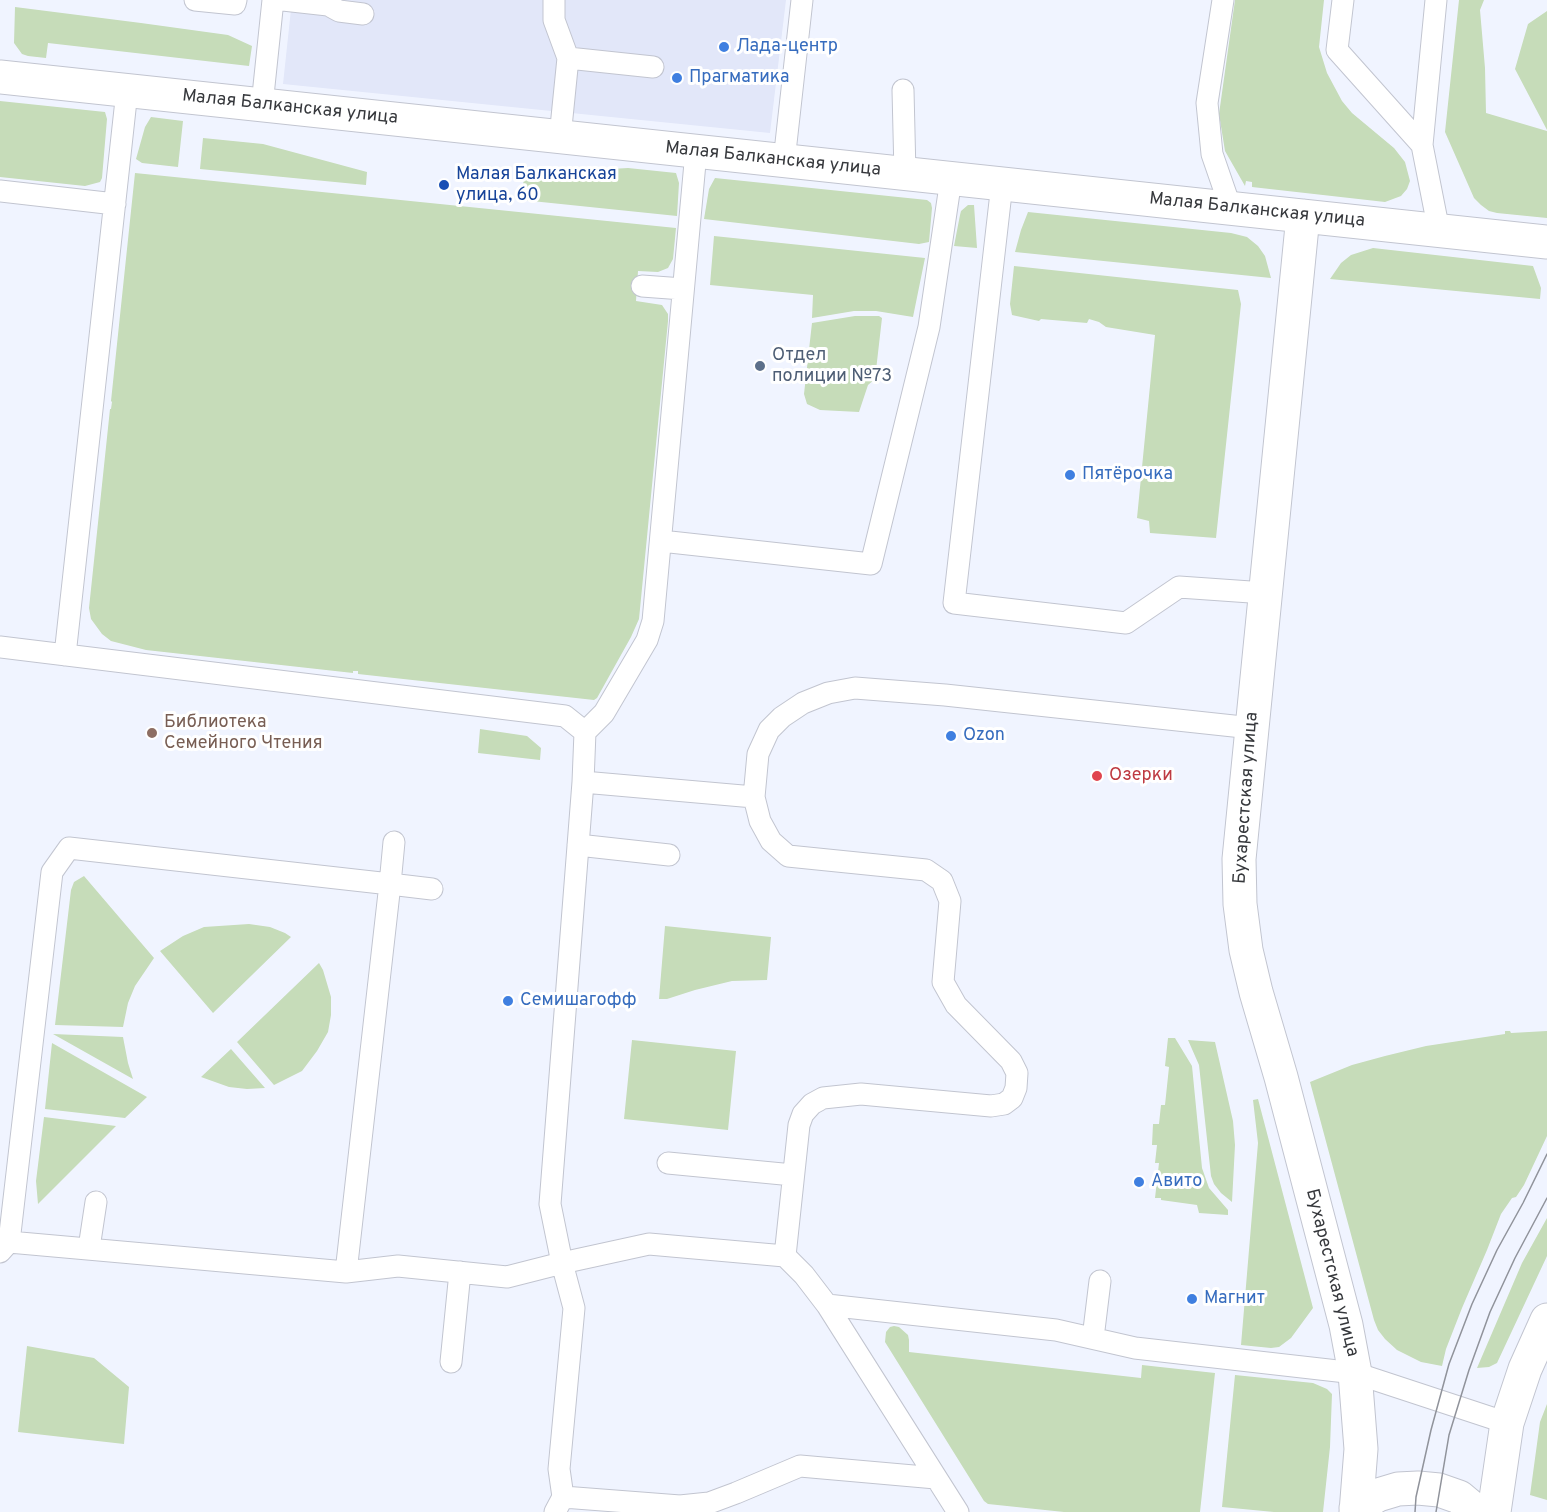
<!DOCTYPE html>
<meta charset="utf-8">
<style>
body{margin:0}
canvas{display:block;background:#f0f4ff}
</style>
<canvas width="1547" height="1512"></canvas>
<script>
const ctx = document.querySelector('canvas').getContext('2d');
ctx.lineJoin = 'round';
function paint(path, color) { ctx.fillStyle = color; ctx.fill(path, 'evenodd'); }
const toPath = rows => new Path2D(rows.map(r => 'M' + r).join(''));
function trace(path, color, width, dash) { ctx.strokeStyle = color; ctx.lineWidth = width; ctx.lineCap = dash ? 'butt' : 'round'; ctx.setLineDash(dash || []); ctx.stroke(path); }
function write(font, color, halo, rows, align = 'center') {
  ctx.font = font + ' Overpass,sans-serif'; ctx.lineWidth = 6; ctx.setLineDash([]); ctx.textBaseline = 'middle'; ctx.strokeStyle = halo; ctx.fillStyle = color; for (const [text, x, y, turn = 0] of rows) {
    ctx.save(); ctx.translate(x, y); ctx.rotate((+turn || 0) * Math.PI / 180); ctx.textAlign = isNaN(turn) ? turn : align; if (halo) ctx.strokeText(text, 0, 0); ctx.fillText(text, 0, 0); ctx.restore();
  }
}
paint(toPath([
 [292,0,786,0,770,133,283,84]
]), '#e2e7f9');
paint(toPath([
 [1235,0,1324,0,1319,47,1327,73,1342,101,1352,113,1394,148,1405,162,1410,181,1407,189,1401,196,1385,202,1252,187,1252,182,1246,181,1245,186,1225,151,1219,114],
 [1459,0,1484,0,1480,10,1485,68,1486,113,1547,131,1547,218,1497,213,1489,211,1481,205,1474,198,1445,132],
 [15,7,141,23,228,35,252,46,249,66,48,43,46,58,28,56,22,54,14,43],
 [1547,11,1547,130,1515,69,1528,24],
 [0,101,105,112,107,119,102,178,100,182,85,186,0,177],
 [151,117,183,121,178,167,142,163,136,159,145,127],
 [203,138,263,144,367,172,366,185,200,169],
 [628,168,676,173,679,183,677,216,522,200,524,174],
 [135,173,676,228,673,259,668,268,658,272,638,271,636,301,662,305,668,314,668,321,639,619,631,637,597,698,594,700,358,674,358,671,353,671,353,673,146,650,111,641,102,634,91,619,89,608,110,409,111,409,112,402,111,401],
 [715,178,927,200,931,203,932,208,929,242,919,244,704,219,709,189],
 [968,205,974,205,977,248,954,246,960,215,961,211],
 [1028,212,1231,233,1247,237,1258,246,1265,256,1271,278,1015,252,1021,230],
 [714,236,925,258,913,317,876,311,854,311,812,318,813,295,710,285],
 [1373,248,1533,266,1541,288,1540,299,1330,279,1341,263,1351,255],
 [1014,266,1238,290,1241,304,1216,538,1150,533,1149,521,1137,518,1155,335,1106,327,1099,322,1089,319,1087,323,1041,319,1039,321,1012,315,1010,304],
 [855,316,879,316,882,318,875,379,868,385,859,412,820,410,807,404,804,394,812,323],
 [480,729,527,736,541,748,540,760,478,753],
 [84,876,154,958,135,986,128,1003,123,1027,55,1025,71,890,74,882],
 [249,924,270,927,285,933,291,937,213,1013,160,951,183,936,204,927],
 [665,926,771,937,767,980,732,981,695,990,667,999,659,999],
 [319,963,323,970,331,997,331,1015,328,1032,317,1051,302,1071,274,1085,237,1042],
 [1505,1031,1510,1031,1511,1033,1547,1031,1547,1136,1524,1185,1516,1197,1512,1198,1501,1214,1487,1250,1462,1308,1446,1349,1442,1366,1421,1362,1397,1350,1385,1339,1378,1330,1374,1320,1310,1082,1352,1065,1385,1056,1426,1046,1505,1034],
 [53,1034,123,1037,128,1063,133,1079],
 [1168,1038,1175,1038,1192,1066,1202,1168,1209,1188,1228,1210,1228,1215,1199,1213,1197,1205,1161,1200,1161,1198,1155,1198,1159,1163,1155,1163,1157,1145,1152,1145,1153,1124,1159,1124,1161,1105,1165,1105,1169,1067,1165,1066],
 [632,1040,736,1051,728,1130,624,1119],
 [1188,1040,1215,1042,1233,1121,1235,1145,1232,1202,1221,1193,1214,1184,1211,1176,1199,1065],
 [52,1043,147,1097,125,1118,45,1109],
 [231,1049,265,1088,247,1089,229,1087,201,1077],
 [1258,1099,1313,1308,1291,1338,1279,1347,1271,1348,1241,1345,1258,1143,1253,1100],
 [44,1117,116,1126,38,1204,36,1181],
 [1547,1218,1547,1256,1497,1363,1489,1367,1477,1368,1522,1263],
 [894,1326,899,1327,908,1335,909,1340,909,1352,1141,1378,1142,1365,1215,1373,1200,1512,1064,1512,988,1504,984,1501,885,1342,886,1332,890,1327],
 [27,1346,94,1358,129,1387,124,1444,18,1432],
 [1235,1375,1313,1383,1327,1389,1332,1394,1330,1447,1323,1512,1274,1512,1222,1507],
 [1547,1404,1547,1500,1530,1495,1540,1422]
]), '#c6dcb9');
const service = toPath([
 [195,0,235,4,236,0],
 [283,0,328,5,328,0],
 [554,0,554,20,568,58,560,137],
 [1223,0,1207,103,1212,154,1231,209],
 [1343,0,1337,50,1422,145,1436,0],
 [328,5,339,11,363,14],
 [568,58,653,67],
 [903,90,905,174],
 [262,105,273,0],
 [1422,145,1439,231],
 [784,161,802,0],
 [1002,184,954,603,1126,623,1179,587,1265,593],
 [0,191,115,204],
 [642,286,683,289],
 [661,541,871,564,929,327,951,179],
 [0,647,565,716,585,732,583,782,550,1204,562,1263,574,1308,559,1469,563,1497,555,1512],
 [65,655,127,91],
 [585,732,604,713,647,640,653,621,696,152],
 [583,782,754,797,758,754,769,730,782,717,803,703,828,693,855,688,945,695,1252,728],
 [754,797,760,821,771,841,788,856,926,870,942,881,950,901,943,982,956,1005,1011,1061,1017,1073,1016,1088,1012,1098,1004,1104,991,1106,861,1094,823,1098,812,1104,803,1114,799,1125,785,1256],
 [394,842,390,884,432,889],
 [578,845,669,855],
 [668,1163,793,1175],
 [9,1242,52,872,69,848,390,884,346,1272],
 [89,1248,96,1202],
 [0,1252,9,1242,346,1272,398,1266,507,1277,562,1263,649,1244,785,1256,804,1275,827,1305,958,1512],
 [827,1305,1056,1330,1135,1348,1355,1373,1507,1423],
 [1093,1338,1100,1281],
 [451,1362,460,1272],
 [563,1497,680,1506,709,1503,736,1493,800,1466,936,1478]
]);
const minor = toPath([
 [0,77,1547,242],
 [1303,216,1239,859,1240,904,1246,950,1256,992,1281,1077,1346,1325,1355,1373,1361,1449,1356,1512],
 [1356,1508,1378,1495,1398,1489,1418,1488,1439,1490,1459,1497,1477,1512],
 [1494,1512,1507,1423,1525,1369,1547,1320]
]);
trace(service, '#c2c5d0', 23);
trace(minor, '#c2c5d0', 35);
trace(service, '#fff', 21);
trace(minor, '#fff', 33);
trace(toPath([
 [1415,1512,1416,1497,1431,1430,1449,1364,1472,1304,1497,1250,1523,1203,1547,1154],
 [1436,1512,1449,1435,1469,1370,1490,1312,1515,1258,1547,1198]
]), '#90939b', 1.5);
for (const [x, y, r, color] of [
 [724,47,6,"#3f7fe0"],
 [677,78,6,"#3f7fe0"],
 [444,185,6,"#1a4fb4"],
 [760,366,6,"#5c6f8a"],
 [1070,475,6,"#3f7fe0"],
 [152,733,6,"#8d6e63"],
 [951,736,6,"#3f7fe0"],
 [1097,776,6,"#e0444e"],
 [508,1001,6,"#3f7fe0"],
 [1139,1182,6,"#3f7fe0"],
 [1192,1299,6,"#3f7fe0"]
]) { const dot = new Path2D(); dot.arc(x, y, r, 0, 2 * Math.PI); ctx.fillStyle = color; ctx.fill(dot); trace(dot, '#fff', 2); }
write('18px', '#366cbe', '#fff', [
 ["Лада-центр",736,47],
 ["Прагматика",689,78],
 ["Пятёрочка",1082,475],
 ["Ozon",963,736],
 ["Семишагофф",520,1001],
 ["Авито",1151,1182],
 ["Магнит",1204,1299]
], 'left');
write('18px', '#36383c', '#fff', [
 ["Малая Балканская улица",290,108,6],
 ["Малая Балканская улица",773,160,6],
 ["Малая Балканская улица",1257,211,6],
 ["Бухарестская улица",1247,798,-86],
 ["Бухарестская улица",1331,1273,76]
]);
write('18px', '#164399', '#fff', [
 ["Малая Балканская",456,175],
 ["улица, 60",456,196]
], 'left');
write('18px', '#4e5e75', '#fff', [
 ["Отдел",772,356],
 ["полиции №73",772,377]
], 'left');
write('18px', '#785e54', '#fff', [
 ["Библиотека",164,723],
 ["Семейного Чтения",164,744]
], 'left');
write('18px', '#be3a42', '#fff', [
 ["Озерки",1109,776]
], 'left');
</script>
